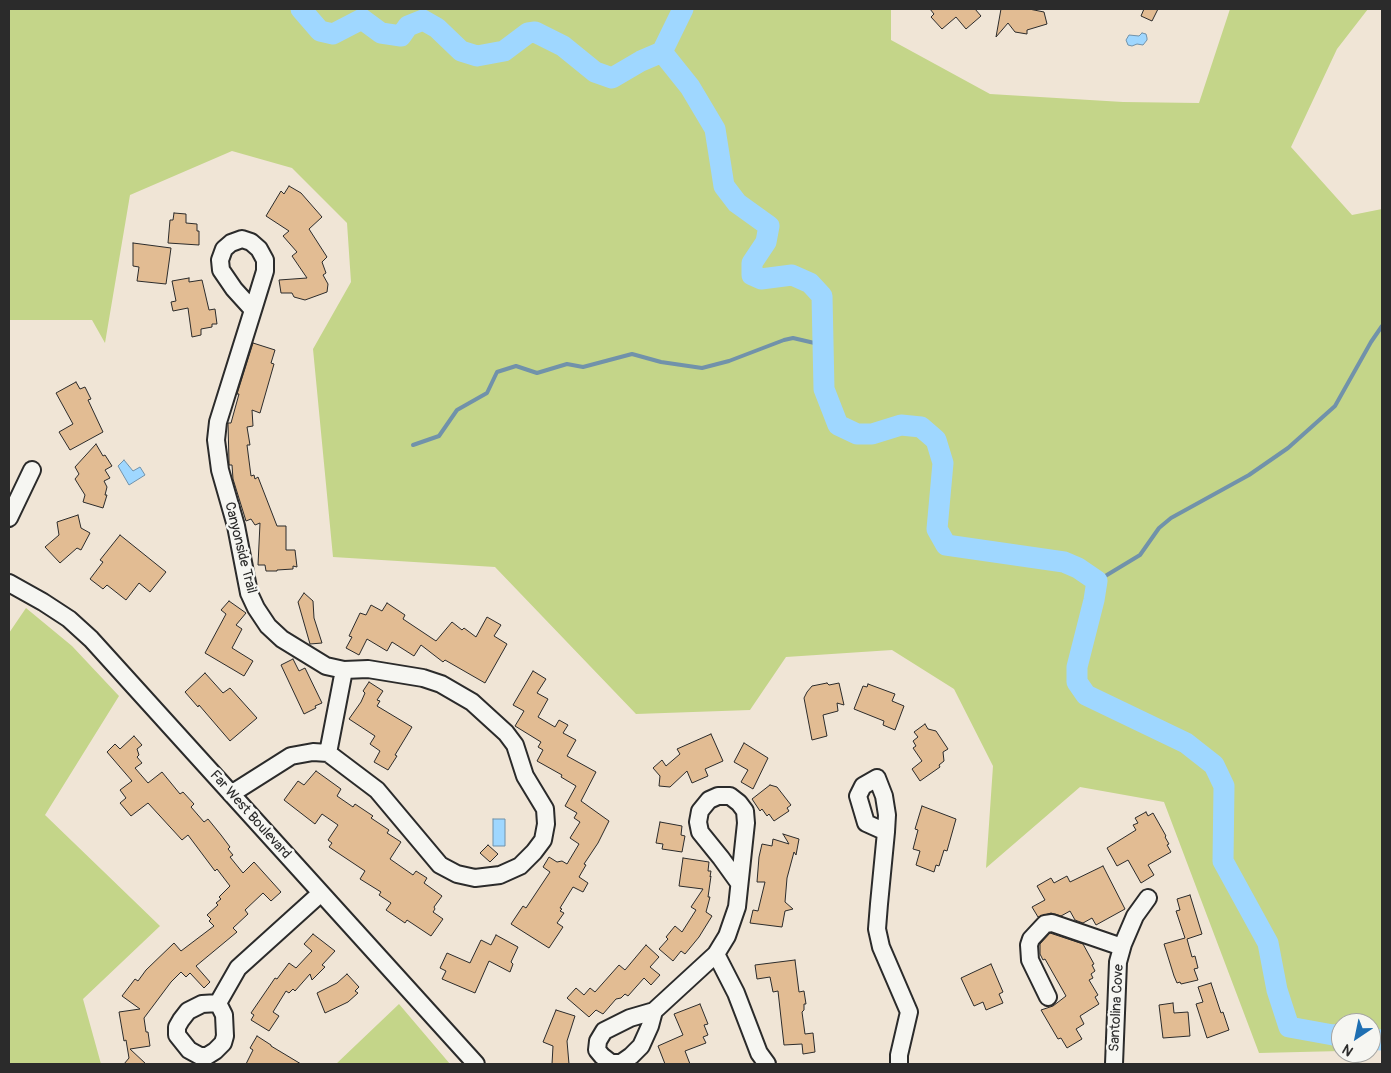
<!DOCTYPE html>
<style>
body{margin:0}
#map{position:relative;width:1391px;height:1073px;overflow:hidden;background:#f0e5d6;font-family:Pangolin,sans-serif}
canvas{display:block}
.frame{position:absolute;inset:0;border:10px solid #2b2b2b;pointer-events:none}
.north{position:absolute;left:1331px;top:1013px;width:50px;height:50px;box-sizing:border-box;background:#f6f6f2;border:1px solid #a5a5a2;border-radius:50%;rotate:214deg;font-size:14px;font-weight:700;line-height:20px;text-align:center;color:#2b2b2b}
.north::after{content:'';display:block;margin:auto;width:18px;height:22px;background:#1f6fb2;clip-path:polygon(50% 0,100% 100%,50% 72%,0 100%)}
</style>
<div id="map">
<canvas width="1391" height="1073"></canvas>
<div class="frame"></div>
<div class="north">N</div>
</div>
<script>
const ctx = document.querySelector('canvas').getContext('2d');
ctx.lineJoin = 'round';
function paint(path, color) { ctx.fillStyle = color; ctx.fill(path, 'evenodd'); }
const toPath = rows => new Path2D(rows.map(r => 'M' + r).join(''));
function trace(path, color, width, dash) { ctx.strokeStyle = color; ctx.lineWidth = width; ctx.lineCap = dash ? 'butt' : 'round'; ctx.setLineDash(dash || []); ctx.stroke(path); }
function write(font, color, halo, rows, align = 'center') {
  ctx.font = font + ' Pangolin,sans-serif'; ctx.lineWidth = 5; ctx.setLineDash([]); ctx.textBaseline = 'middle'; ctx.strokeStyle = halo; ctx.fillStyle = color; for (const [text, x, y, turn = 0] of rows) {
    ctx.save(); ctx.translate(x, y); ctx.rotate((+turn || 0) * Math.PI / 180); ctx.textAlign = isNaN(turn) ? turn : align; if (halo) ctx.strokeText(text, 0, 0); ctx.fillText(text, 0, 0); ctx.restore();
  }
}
paint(toPath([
 [9,9,891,9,891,40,990,94,1123,102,1199,103,1230,9,1368,9,1337,49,1291,147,1352,215,1382,209,1382,1049,1371,1050,1371,1023,1341,1023,1341,1051,1259,1053,1164,802,1080,787,986,868,993,766,954,689,892,650,786,657,750,710,636,714,495,567,333,557,313,349,351,282,347,223,292,168,232,151,130,195,105,343,92,320,9,320],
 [26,608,72,646,119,696,45,815,160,926,83,999,101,1064,9,1064,9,633],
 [399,1004,450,1064,336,1064]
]), '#c4d589');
const water = toPath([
 [1142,33,1146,34,1147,38,1147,40,1143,45,1137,44,1132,46,1128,45,1126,40,1129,35,1139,36,1142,33],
 [124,460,133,471,140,467,145,475,129,485,118,466,124,460],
 [493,819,505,819,505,846,493,846,493,819]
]);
paint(water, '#9fd7ff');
trace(water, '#7192aa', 1);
trace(toPath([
 [413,445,439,436,457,410,487,393,497,372,516,366,537,373,567,364,583,367,632,354,661,362,702,368,729,361,784,340,793,338,823,345],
 [1097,581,1140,555,1159,528,1171,518,1249,475,1288,448,1335,406,1371,342,1382,326]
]), '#7192aa', 4);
trace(toPath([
 [301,9,320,31,333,34,362,19,381,33,401,36,408,26,423,20,437,28,461,51,477,56,504,51,528,33,535,32,563,46,595,72,612,78,641,61,662,52,690,87,715,129,724,186,737,203,769,226,766,242,752,263,752,275,761,279,792,275,810,283,822,296,824,389,838,425,857,434,872,434,901,425,921,427,936,440,943,463,937,529,946,545,1064,562,1078,568,1097,581,1094,600,1077,667,1077,682,1086,695,1186,743,1214,765,1224,786,1223,861,1268,943,1277,990,1289,1027,1333,1035,1341,1034],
 [662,52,683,9],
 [1371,1039,1382,1040]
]), '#9fd7ff', 21);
const building = toPath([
 [930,9,975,9,981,16,966,29,956,17,942,29,931,17,934,14,930,9],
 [1001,9,1029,9,1044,12,1047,24,1027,30,1027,34,1015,32,1008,23,996,37,1001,9],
 [1144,9,1158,9,1152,21,1141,16,1144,9],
 [289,186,301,193,322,217,309,229,327,257,322,262,326,273,323,275,328,284,327,292,305,300,294,297,292,293,281,293,279,280,307,278,292,256,297,252,283,236,289,231,266,216,281,191,284,194,289,186],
 [174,213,186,214,186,223,197,224,197,231,199,231,199,245,168,243,170,220,173,220,174,213],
 [133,243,171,248,166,284,137,281,139,267,133,266,133,243],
 [189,278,189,282,202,280,209,310,215,309,217,324,212,324,212,327,201,329,201,335,192,337,188,308,173,311,171,302,176,301,172,281,189,278],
 [253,343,275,350,271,363,274,364,260,413,252,410,253,426,247,427,250,445,247,445,251,476,254,475,255,479,258,477,277,526,286,526,286,550,295,550,297,567,293,566,293,569,277,570,277,571,266,571,265,565,258,565,260,523,255,525,251,519,246,521,233,479,232,465,229,465,229,462,228,423,231,423,239,394,237,394,253,343],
 [76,382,80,389,85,387,91,399,88,400,103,432,70,450,59,432,73,424,56,393,76,382],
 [96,444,103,456,105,455,112,466,105,470,110,478,104,481,107,487,105,495,107,495,103,508,83,502,85,495,75,479,79,474,75,467,96,444],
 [78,515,81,528,90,533,81,550,77,548,60,563,45,547,59,535,57,522,78,515],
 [120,535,166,572,150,592,139,583,126,600,107,585,103,589,90,579,103,562,100,560,120,535],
 [304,593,313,601,314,618,322,643,310,644,298,602,304,593],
 [229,601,246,613,236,625,242,629,232,648,253,661,244,676,205,653,226,614,221,610,229,601],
 [387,603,405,615,403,619,436,641,452,622,462,630,464,628,476,637,487,617,501,625,494,636,507,644,485,683,445,660,443,662,421,645,414,656,392,642,387,651,367,639,359,655,346,648,352,637,349,636,360,613,366,615,371,605,382,611,387,603],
 [293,659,299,671,305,668,322,703,315,706,316,708,304,714,281,665,293,659],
 [533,671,546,679,537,693,548,699,538,717,555,727,559,720,568,725,563,733,576,740,567,756,596,772,581,801,609,821,598,843,584,864,586,865,579,877,588,883,583,892,573,887,560,908,562,909,560,911,564,913,557,923,563,927,549,948,511,924,523,906,526,908,550,872,543,867,549,857,557,862,562,861,567,864,579,844,570,838,580,822,574,818,577,813,565,806,576,786,561,777,562,775,537,761,543,750,538,747,541,742,515,726,524,711,513,705,533,671],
 [205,673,223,693,230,688,257,718,230,741,199,705,198,707,185,692,205,673],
 [369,682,383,691,377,700,380,701,377,706,412,727,395,755,397,756,388,770,374,762,380,751,370,744,375,736,349,719,361,702,365,693,363,691,369,682],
 [827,683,829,685,839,683,844,705,837,703,838,711,823,715,827,736,812,740,804,698,807,692,812,686,827,683],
 [868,684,895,694,892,701,904,706,895,730,883,725,884,721,854,709,863,686,867,687,868,684],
 [925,724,928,729,936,731,948,749,943,752,944,761,939,765,940,767,920,781,912,769,922,761,913,748,916,746,913,741,918,737,914,732,925,724],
 [711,734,723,761,705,769,708,776,692,783,687,771,670,787,659,786,660,776,653,768,662,760,666,766,680,754,677,749,711,734],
 [134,736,142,745,137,749,139,755,137,757,142,763,135,768,148,783,162,772,180,794,183,792,194,804,191,807,204,822,208,819,221,835,230,847,228,849,233,855,230,857,243,873,254,862,281,892,271,901,263,893,245,910,248,914,233,928,237,932,196,966,210,982,204,988,190,973,186,977,181,972,171,982,144,1018,146,1032,148,1032,150,1046,130,1049,146,1064,124,1064,129,1058,126,1040,124,1041,119,1012,140,1009,122,996,135,979,138,981,146,970,174,943,181,951,214,926,209,921,211,919,207,915,218,905,216,903,221,899,219,897,230,886,217,869,215,871,188,835,182,840,148,803,131,816,120,803,126,798,120,790,132,781,107,752,115,744,120,749,134,736],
 [744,743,768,758,753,789,741,782,748,770,734,762,744,743],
 [316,771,341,789,337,796,353,807,355,804,373,816,371,818,389,830,387,833,401,842,390,859,413,875,416,871,427,878,424,883,442,896,434,907,435,909,433,912,443,919,431,936,407,920,405,923,386,910,391,903,379,895,381,892,360,879,365,871,329,847,332,843,328,840,338,825,322,814,315,824,284,800,298,781,304,785,316,771],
 [770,785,777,787,791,805,787,808,789,811,774,821,769,814,767,816,762,809,760,811,752,799,770,785],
 [922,806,956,819,947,851,944,850,939,866,936,865,934,872,916,865,920,851,913,849,918,830,915,829,922,806],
 [1146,812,1148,816,1153,813,1166,836,1165,837,1169,844,1167,845,1171,852,1148,865,1154,875,1141,883,1128,860,1117,866,1107,848,1136,830,1133,825,1138,823,1135,818,1146,812],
 [660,822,682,826,681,835,685,836,682,852,662,849,663,844,656,843,660,822],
 [783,834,799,839,796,855,794,852,787,878,785,902,793,909,785,911,782,927,750,923,753,910,758,911,765,882,757,882,759,857,762,844,772,846,773,839,789,844,783,834],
 [488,845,498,854,490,862,480,853,488,845],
 [683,858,709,862,708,871,711,871,710,877,711,876,708,897,710,897,706,912,712,916,699,937,685,954,681,951,673,961,659,949,668,939,666,937,675,926,682,932,696,910,691,907,703,889,679,886,683,858],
 [1103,866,1125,909,1096,925,1092,918,1083,923,1075,920,1070,911,1061,916,1051,913,1038,917,1032,907,1045,900,1037,886,1051,878,1054,883,1067,876,1070,882,1103,866],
 [1190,895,1202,934,1187,939,1192,957,1195,956,1198,968,1194,969,1198,980,1181,984,1180,982,1177,983,1174,976,1164,944,1185,938,1176,911,1180,910,1177,899,1190,895],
 [1050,933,1083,944,1094,964,1092,965,1095,971,1091,974,1093,978,1089,980,1098,995,1095,997,1099,1004,1080,1016,1084,1024,1076,1029,1082,1039,1067,1048,1061,1038,1058,1039,1041,1010,1053,1006,1066,996,1045,959,1043,960,1040,954,1040,944,1050,933],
 [313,934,335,951,322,965,325,967,312,980,310,974,295,991,293,989,289,993,286,991,273,1012,279,1016,269,1031,251,1020,254,1015,251,1013,275,978,277,979,289,963,296,968,312,951,304,944,313,934],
 [496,935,518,947,511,962,513,964,510,972,489,961,475,993,442,979,446,971,440,968,447,953,470,963,481,940,491,945,496,935],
 [646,945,659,957,650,967,660,975,651,985,644,978,628,996,625,994,621,998,616,999,603,1014,596,1010,589,1017,567,998,576,988,584,995,590,988,595,992,619,965,625,970,646,945],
 [795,960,799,992,804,991,806,1004,804,1004,804,1010,802,1012,805,1034,813,1033,815,1052,803,1054,802,1044,784,1045,778,991,773,992,770,977,757,979,755,965,795,960],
 [991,964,1003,992,999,994,1003,1003,986,1010,983,1002,974,1006,961,978,991,964],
 [347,974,359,987,355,991,358,993,348,1002,325,1013,317,993,337,983,347,974],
 [1211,983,1221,1013,1223,1012,1229,1030,1207,1038,1196,1004,1203,1002,1198,987,1211,983],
 [1173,1003,1174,1013,1188,1012,1190,1036,1163,1038,1159,1005,1173,1003],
 [700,1004,708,1024,704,1025,708,1035,703,1037,706,1043,685,1051,690,1064,665,1064,658,1046,683,1035,674,1014,700,1004],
 [556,1010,575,1016,567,1041,569,1064,552,1064,553,1046,543,1042,556,1010],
 [257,1036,271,1045,271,1046,301,1064,246,1064,253,1050,250,1048,257,1036]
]);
paint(building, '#e2bc93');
trace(building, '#2b2b2b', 1);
const minor = toPath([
 [253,310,234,289,221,270,220,260,224,249,231,243,242,239,251,242,259,249,265,260,265,271,253,310,218,422,216,440,220,470,236,526,249,593,256,608,268,626,282,639,326,666,344,670,368,669,423,678,441,684,472,702,506,733,515,745,525,776,545,809,546,824,543,840,534,852,520,866,500,875,475,878,457,874,440,865,377,790,328,753],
 [9,518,32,470],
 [9,583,43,602,69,619,91,639,476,1064],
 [328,753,344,670],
 [231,794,291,756,313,752,328,753],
 [886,832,866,823,858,796,863,786,877,778,884,796,887,815,886,832,879,904,877,929,881,947,909,1012,899,1055,899,1064],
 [716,954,736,993,759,1053,767,1064],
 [1048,997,1030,960,1029,945,1031,939,1045,924,1052,923,1122,947],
 [218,1003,224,1015,225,1036,223,1043,215,1051,207,1056,200,1056,189,1050,177,1035,177,1027,181,1020,188,1011,202,1004,218,1003,238,968,321,893],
 [654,1011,650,1026,641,1046,631,1056,621,1063,611,1063,602,1056,597,1050,598,1041,604,1031,630,1018,654,1011,716,954,727,936,737,907,746,823,745,811,739,803,730,796,718,796,709,800,700,811,698,822,700,832,721,858,739,883],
 [1114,1064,1118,962,1123,944,1135,916,1148,898]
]);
trace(minor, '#2b2b2b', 20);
trace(minor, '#f6f6f2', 16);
write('14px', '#2b2b2b', '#f6f6f2', [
 ["Canyonside Trail",240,548,76],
 ["Far West Boulevard",250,815,48],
 ["Santolina Cove",1117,1008,-87]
]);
</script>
